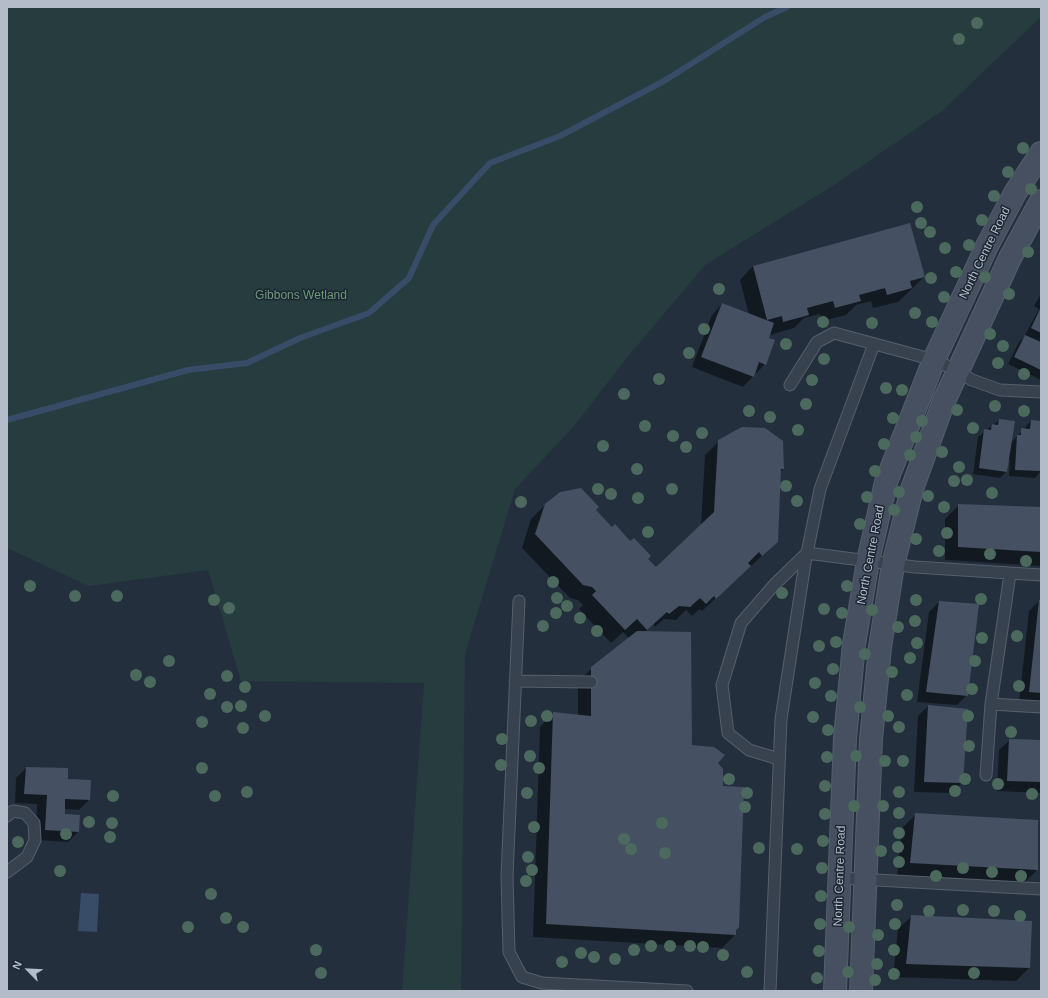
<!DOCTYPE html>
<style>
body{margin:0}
#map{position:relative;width:1048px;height:998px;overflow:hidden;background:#242f3e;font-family:Arial,sans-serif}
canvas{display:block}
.frame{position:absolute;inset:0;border:8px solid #b4bcc9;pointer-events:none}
.north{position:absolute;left:8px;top:950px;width:40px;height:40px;-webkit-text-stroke:3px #1d2633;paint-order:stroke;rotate:294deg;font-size:11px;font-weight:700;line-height:16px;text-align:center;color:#b4bcc9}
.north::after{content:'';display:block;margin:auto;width:14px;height:18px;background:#b4bcc9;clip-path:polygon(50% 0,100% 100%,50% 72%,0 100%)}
</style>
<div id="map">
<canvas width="1048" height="998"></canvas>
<div class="frame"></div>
<div class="north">N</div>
</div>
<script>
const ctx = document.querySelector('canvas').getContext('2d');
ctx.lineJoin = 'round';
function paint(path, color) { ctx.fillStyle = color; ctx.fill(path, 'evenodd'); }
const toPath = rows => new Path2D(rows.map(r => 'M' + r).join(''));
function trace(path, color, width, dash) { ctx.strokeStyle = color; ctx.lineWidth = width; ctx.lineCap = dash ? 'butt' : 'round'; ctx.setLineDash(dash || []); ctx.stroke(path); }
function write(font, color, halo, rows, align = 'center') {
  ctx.font = font + ' Arial,sans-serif'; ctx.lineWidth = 3; ctx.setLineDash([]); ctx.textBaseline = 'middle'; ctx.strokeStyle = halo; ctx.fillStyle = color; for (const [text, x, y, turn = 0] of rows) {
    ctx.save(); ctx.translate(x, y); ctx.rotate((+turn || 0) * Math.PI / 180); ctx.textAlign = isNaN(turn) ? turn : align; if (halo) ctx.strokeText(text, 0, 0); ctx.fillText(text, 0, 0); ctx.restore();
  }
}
paint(toPath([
 [7,7,1041,7,1041,17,942,111,834,185,705,265,625,360,575,425,515,489,465,654,461,991,402,991,424,683,241,681,208,570,89,586,7,548]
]), '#263c3f');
paint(toPath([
 [81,893,99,894,97,932,78,931]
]), '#394c67');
paint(toPath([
 [909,224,924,277,898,302,873,308,871,301,856,305,846,315,822,321,820,314,804,318,794,328,770,335,770,332,765,364,743,387,692,367,712,315,722,304,749,315,740,280,753,266],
 [1041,294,1041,380,1008,364,1019,342,1026,335,1025,335,1039,309,1034,306],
 [999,420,1011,443,1031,421,1041,422,1041,471,1035,478,1009,476,1010,460,1008,460,1007,471,1000,478,973,474,978,437],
 [719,441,783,469,780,472,777,542,702,611,700,609,692,616,686,610,676,620,664,619,655,627,653,624,645,632,691,746,717,763,722,786,735,935,722,948,533,937,540,727,553,713,578,716,578,682,592,668,629,638,623,632,611,643,579,609,583,605,578,600,570,598,522,548,531,519,545,505,595,511,656,568,701,526,705,455],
 [959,505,1041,508,1041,566,945,560,945,519],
 [1039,601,1041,601,1041,703,1019,702,1029,611],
 [939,602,967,695,957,705,917,702,929,612],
 [928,706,962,783,951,793,914,792,918,716],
 [1010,740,1041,741,1041,793,997,791,999,750],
 [26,768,67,780,89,800,79,810,64,809,64,815,78,832,68,842,36,840,37,804,15,803,16,778],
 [916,814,1037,821,1037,870,1024,883,897,876,902,828],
 [912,916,1029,968,1016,981,893,977,898,929]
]), '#0007');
trace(toPath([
 [7,420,188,370,247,363,300,338,369,313,409,278,433,225,490,163,560,136,664,81,765,17,787,7]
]), '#394c67', 6);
paint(toPath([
 [910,223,925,277,910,281,912,288,887,295,885,288,859,295,861,301,835,308,833,301,807,308,809,315,783,322,782,316,767,320,753,266],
 [722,303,774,323,769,338,775,340,766,365,759,362,754,377,701,357],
 [1041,307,1041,333,1031,328],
 [1025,335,1041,342,1041,370,1014,357],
 [999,419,1015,421,1007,472,979,468,984,429,991,430,992,424,998,425],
 [1031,420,1041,421,1041,471,1015,470,1017,435,1021,435,1021,428,1030,429],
 [742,427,765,428,783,441,784,469,781,469,778,542,762,556,759,552,748,563,751,566,716,599,714,596,706,604,700,598,690,607,679,606,669,614,667,612,647,630,637,619,625,630,592,595,596,591,592,587,583,585,535,534,545,504,560,492,581,488,599,507,596,510,612,527,615,524,630,541,634,538,651,556,648,559,656,567,714,512,718,440],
 [958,504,1041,507,1041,552,958,547],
 [1039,600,1041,600,1041,693,1029,692],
 [939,601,979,604,968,696,926,692],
 [637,631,691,632,692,745,714,747,725,755,718,763,723,769,723,786,744,787,739,927,736,930,736,935,546,924,553,712,591,716,591,667],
 [928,705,968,709,963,783,924,782],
 [1009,739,1041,740,1041,782,1007,781],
 [26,767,68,768,68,779,91,780,90,800,65,799,65,814,80,815,79,832,45,830,47,795,24,794],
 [915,813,1038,820,1038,870,910,863],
 [911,915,1032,921,1030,968,906,964]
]), '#455162');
const lane = toPath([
 [790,385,817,342,834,333,934,360,958,371,972,380,1000,390,1041,392],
 [519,601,507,876,509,952,522,977,542,983,687,991],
 [515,681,591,682],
 [991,704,1041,707],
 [779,759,749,750,728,733,722,685,741,623,774,585,807,553,915,567,1041,575],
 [986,775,991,704,1010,574],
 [7,816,13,811,25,813,34,823,35,840,27,857,7,872],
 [840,878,1041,889],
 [770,991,781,719,805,563,820,489,874,344]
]);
const secondary = toPath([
 [835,991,845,738,854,644,868,561,886,482,934,360,987,246,1015,193,1041,153],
 [861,991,871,739,880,647,893,565,912,489,944,401,1010,258,1041,201]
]);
trace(lane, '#565f6c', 13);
trace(secondary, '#565f6c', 24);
trace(lane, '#38414e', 11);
trace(secondary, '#465061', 22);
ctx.fillStyle = '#4b6a5d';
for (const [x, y] of [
 [977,23],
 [959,39],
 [1023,148],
 [1008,172],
 [1031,189],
 [994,196],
 [917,207],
 [982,220],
 [921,223],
 [930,232],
 [969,245],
 [945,248],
 [1028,252],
 [956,272],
 [985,277],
 [931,278],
 [719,289],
 [1009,294],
 [944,297],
 [915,313],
 [823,322],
 [932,322],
 [872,323],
 [704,329],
 [990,334],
 [786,344],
 [1003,346],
 [689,353],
 [824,359],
 [998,363],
 [1024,374],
 [659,379],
 [812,380],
 [886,388],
 [902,390],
 [624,394],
 [806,404],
 [995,406],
 [957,410],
 [749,411],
 [1024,411],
 [770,417],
 [893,418],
 [922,421],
 [645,426],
 [973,428],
 [798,430],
 [702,433],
 [673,436],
 [916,437],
 [884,444],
 [603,446],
 [686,447],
 [942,452],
 [910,455],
 [959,467],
 [637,469],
 [875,471],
 [967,480],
 [954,481],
 [786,486],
 [598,489],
 [672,489],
 [899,492],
 [992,493],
 [611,494],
 [928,496],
 [867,497],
 [638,498],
 [797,501],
 [521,502],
 [944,507],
 [894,510],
 [860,524],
 [648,532],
 [947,533],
 [916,539],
 [939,551],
 [990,554],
 [1026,561],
 [553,582],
 [30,586],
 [847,586],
 [782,593],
 [75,596],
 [117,596],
 [557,598],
 [981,599],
 [214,600],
 [916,600],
 [567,606],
 [229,608],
 [824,609],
 [872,610],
 [556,613],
 [842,613],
 [580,618],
 [915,621],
 [543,626],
 [898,627],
 [597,631],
 [1017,636],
 [982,638],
 [836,642],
 [917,643],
 [819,646],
 [865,654],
 [910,658],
 [169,661],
 [975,661],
 [833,669],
 [892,672],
 [136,675],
 [227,676],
 [150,682],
 [815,683],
 [1019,686],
 [245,687],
 [972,689],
 [210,694],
 [907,695],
 [831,696],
 [241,706],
 [227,707],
 [860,707],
 [265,716],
 [547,716],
 [888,716],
 [968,716],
 [813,717],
 [531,721],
 [202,722],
 [899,727],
 [243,728],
 [828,730],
 [1011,732],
 [502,739],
 [969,746],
 [530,756],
 [856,756],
 [827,757],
 [885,761],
 [903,761],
 [501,765],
 [202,768],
 [539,768],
 [729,779],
 [965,779],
 [998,784],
 [825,786],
 [955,791],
 [247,792],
 [899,792],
 [527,793],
 [747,793],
 [1032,794],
 [113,796],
 [215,796],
 [854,806],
 [883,806],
 [745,807],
 [899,813],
 [825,814],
 [89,822],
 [112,823],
 [662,823],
 [534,827],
 [899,833],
 [66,834],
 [110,837],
 [624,839],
 [823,841],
 [18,842],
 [898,847],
 [759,848],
 [631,849],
 [797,849],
 [881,851],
 [665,853],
 [528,857],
 [899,862],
 [822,868],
 [963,868],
 [532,870],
 [60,871],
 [992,872],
 [936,876],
 [1021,876],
 [526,881],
 [211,894],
 [821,896],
 [897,905],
 [963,910],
 [929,911],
 [994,911],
 [1020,916],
 [226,918],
 [820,924],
 [895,924],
 [188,927],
 [243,927],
 [849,927],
 [878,935],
 [651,946],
 [670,946],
 [690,946],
 [703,947],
 [316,950],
 [634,950],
 [894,950],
 [819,951],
 [581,953],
 [723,955],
 [594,957],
 [615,959],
 [562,962],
 [877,964],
 [747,972],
 [848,972],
 [321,973],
 [974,973],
 [894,974],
 [817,978],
 [875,980]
]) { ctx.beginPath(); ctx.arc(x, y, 6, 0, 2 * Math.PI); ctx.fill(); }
write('12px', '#b4bcc9', '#1d2633', [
 ["North Centre Road",985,253,-64],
 ["North Centre Road",871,555,-79],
 ["North Centre Road",840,876,-88]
]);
write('12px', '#6b9a76', '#1d2633', [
 ["Gibbons Wetland",301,296]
]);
</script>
